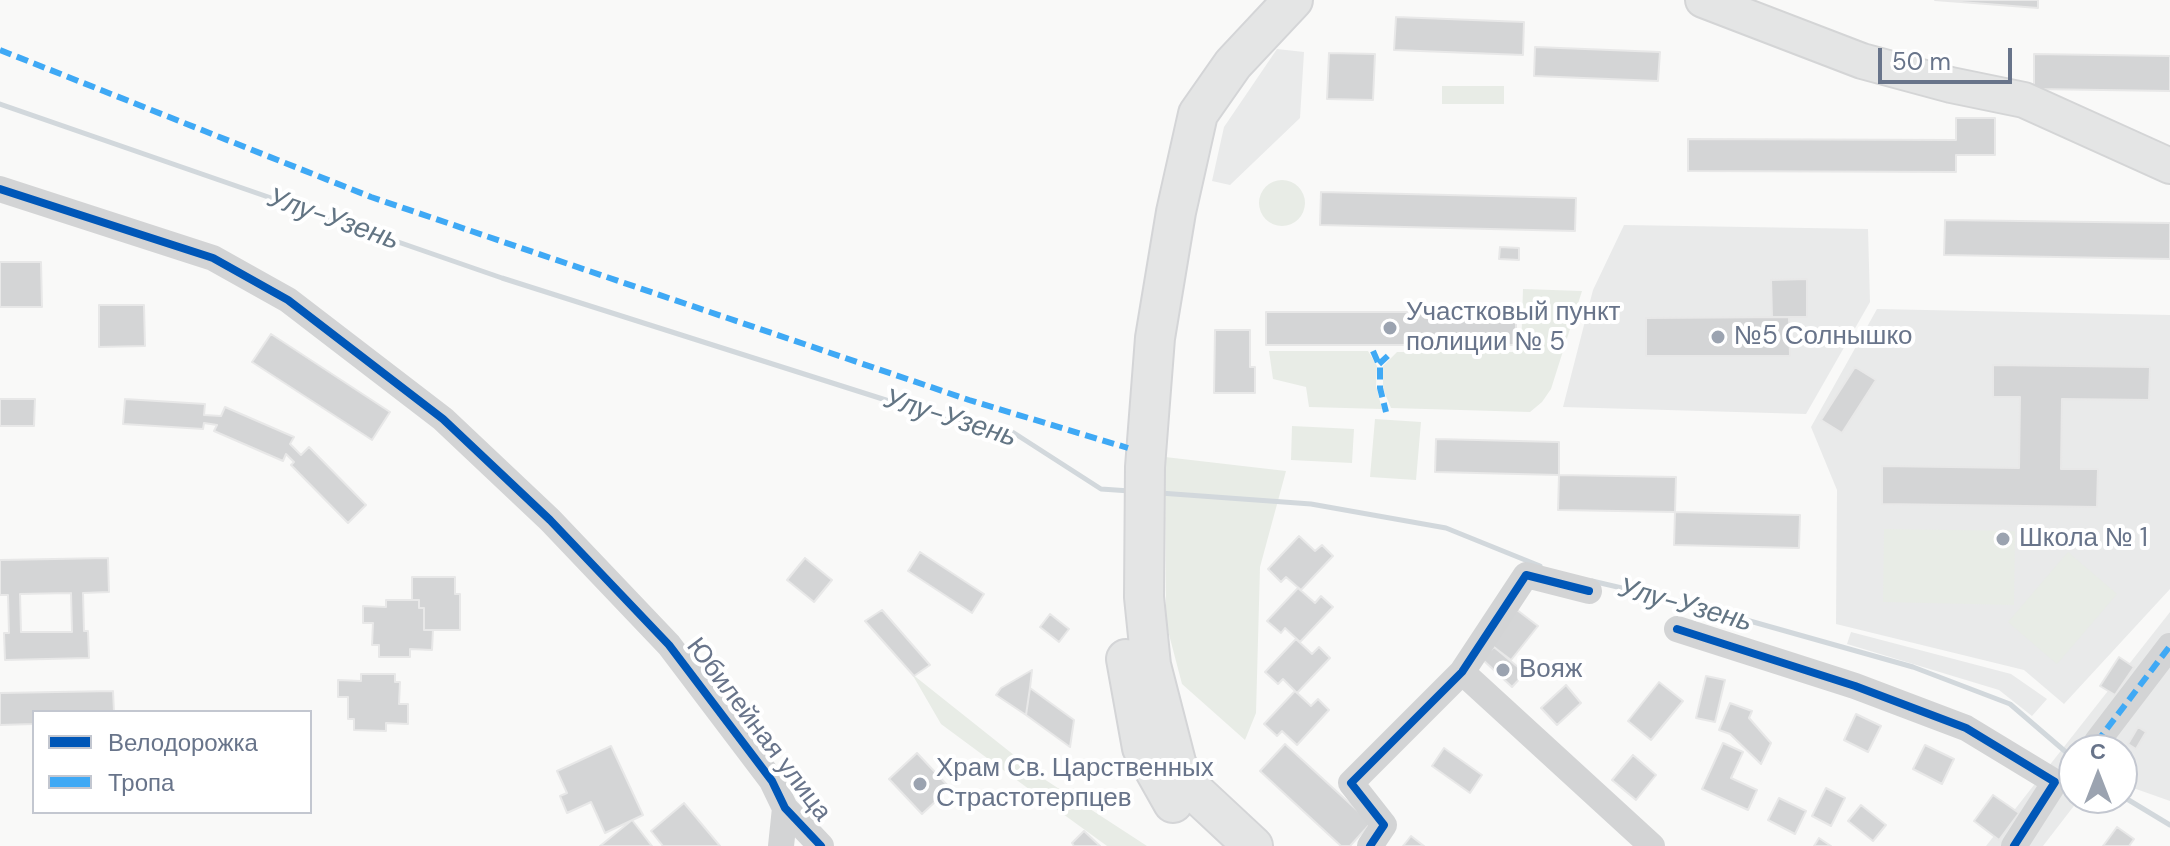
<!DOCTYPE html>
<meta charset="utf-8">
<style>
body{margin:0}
#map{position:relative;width:2170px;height:846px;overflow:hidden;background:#f9f9f8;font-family:"DM Sans",sans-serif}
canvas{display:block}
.legend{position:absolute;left:32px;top:710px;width:280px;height:104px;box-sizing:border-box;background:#fff;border:2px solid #c3c7d0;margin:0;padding:10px 14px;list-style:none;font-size:24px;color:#68748a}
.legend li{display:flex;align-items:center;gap:16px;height:40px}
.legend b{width:40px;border:2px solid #c3c7d0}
.north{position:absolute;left:2058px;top:734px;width:80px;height:80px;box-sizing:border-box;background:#fff;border:2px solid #c3c7d0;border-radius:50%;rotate:0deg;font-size:22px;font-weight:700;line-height:32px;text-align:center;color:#68748a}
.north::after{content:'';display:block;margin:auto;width:28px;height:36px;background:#9ba3b0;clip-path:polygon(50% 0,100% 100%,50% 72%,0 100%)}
.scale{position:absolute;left:1878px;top:48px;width:134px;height:36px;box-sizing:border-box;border:4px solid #68748a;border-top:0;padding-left:10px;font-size:24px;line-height:28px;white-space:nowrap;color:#68748a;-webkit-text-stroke:6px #fff;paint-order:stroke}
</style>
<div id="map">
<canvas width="2170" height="846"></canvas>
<ul class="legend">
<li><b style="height:10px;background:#0057b8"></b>Велодорожка</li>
<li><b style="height:10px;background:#3fa9f5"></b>Тропа</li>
</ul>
<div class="north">С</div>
<div class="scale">50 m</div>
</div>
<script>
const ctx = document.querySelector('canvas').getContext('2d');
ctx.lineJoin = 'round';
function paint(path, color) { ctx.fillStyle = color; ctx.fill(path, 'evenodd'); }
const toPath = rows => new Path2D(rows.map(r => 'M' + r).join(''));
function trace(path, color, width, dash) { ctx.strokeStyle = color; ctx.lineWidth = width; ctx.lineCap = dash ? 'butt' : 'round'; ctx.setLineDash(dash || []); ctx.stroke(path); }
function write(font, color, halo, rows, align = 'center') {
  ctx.font = font + ' "DM Sans",sans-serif'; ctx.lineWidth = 8; ctx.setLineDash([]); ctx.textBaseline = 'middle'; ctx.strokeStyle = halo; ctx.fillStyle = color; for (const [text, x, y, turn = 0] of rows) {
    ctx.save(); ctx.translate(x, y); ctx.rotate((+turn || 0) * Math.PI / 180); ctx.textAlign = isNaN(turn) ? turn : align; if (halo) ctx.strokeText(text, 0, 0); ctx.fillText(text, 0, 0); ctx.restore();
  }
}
paint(toPath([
 [1277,49,1304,52,1300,118,1230,185,1212,181,1224,127],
 [1624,225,1868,229,1870,302,1806,414,1563,407,1593,290],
 [1877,309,2170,315,2170,589,2064,704,2024,670,1836,624,1837,490,1811,427],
 [2170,612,2170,801,2122,784,2122,750,2074,750,2074,798,2080,798,2043,846,1986,846],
 [1851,632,2011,674,2047,699,2032,716,1999,690,1847,644]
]), '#e9eaea');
paint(toPath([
 [1442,86,1504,86,1504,104,1442,104],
 '1259 203a23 23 0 1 1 46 0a23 23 0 1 1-46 0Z',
 [1523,289,1582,291,1551,389,1542,402,1530,412,1391,408,1383,389,1383,366,1397,352,1521,352],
 [1269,351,1368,351,1377,366,1376,386,1382,409,1309,407,1306,387,1273,379],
 [1375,419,1421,422,1416,480,1370,477],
 [1292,426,1354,429,1352,463,1291,460],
 [1165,457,1286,471,1260,567,1256,713,1245,740,1182,684,1166,623],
 [1884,529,2015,531,2014,605,1883,602],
 [2068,552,2117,594,2057,664,2008,622],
 [912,674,1044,779,1147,846,1107,846,1041,798,941,724]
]), '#e8ece6');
trace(toPath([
 [0,104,502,278,889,401,1014,433,1101,489,1130,491],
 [1160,493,1311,504,1446,528,1540,566],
 [1592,581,1686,603,1913,667,2010,704,2074,759],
 [2122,796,2170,825]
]), '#d2d8dc', 5);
const building = toPath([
 [1935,0,2038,0,2038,8,1935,0],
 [1396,17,1524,22,1523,55,1394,50,1396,17],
 [1535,47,1660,52,1658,81,1534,76,1535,47],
 [1329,53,1375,54,1373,100,1327,99,1329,53],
 [2034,54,2170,56,2170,91,2034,89,2034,54],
 [1956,118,1995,118,1995,155,1956,155,1956,172,1688,171,1688,139,1956,140,1956,118],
 [1321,192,1576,198,1575,231,1320,225,1321,192],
 [1945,220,2170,223,2170,259,1944,255,1945,220],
 [1500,247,1519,248,1519,260,1499,259,1500,247],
 [0,262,41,262,42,307,0,307,0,262],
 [1807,279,1807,317,1772,317,1771,280,1807,279],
 [99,305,144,305,145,346,99,347,99,305],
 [1266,312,1516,312,1516,345,1266,345,1266,312],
 [1789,317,1790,356,1646,356,1646,318,1789,317],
 [1215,330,1250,330,1250,367,1255,367,1255,393,1214,393,1215,330],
 [271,334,390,412,372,440,252,362,271,334],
 [1993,365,2150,367,2149,400,2062,399,2061,469,2098,469,2097,507,1882,504,1882,466,2019,468,2020,397,1993,397,1993,365],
 [1855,367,1876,380,1842,433,1821,420,1855,367],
 [0,399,35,399,34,426,0,426,0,399],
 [125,399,205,404,204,415,221,416,225,407,294,437,290,444,301,455,309,447,366,505,348,523,291,465,294,462,286,454,283,461,214,431,217,425,204,423,203,429,123,424,125,399],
 [1436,439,1559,442,1559,475,1435,472,1436,439],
 [1559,475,1676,477,1675,512,1558,510,1559,475],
 [1675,512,1800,515,1799,548,1674,545,1675,512],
 [1299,536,1315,551,1322,545,1333,556,1301,590,1286,577,1281,582,1268,569,1299,536],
 [920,552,984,594,972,613,908,571,920,552],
 [108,558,109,592,83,593,84,631,88,631,89,658,5,660,4,633,9,633,8,595,0,595,0,560,108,558],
 [71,593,72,632,21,632,20,594,71,593],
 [805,558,832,580,814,602,787,580,805,558],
 [412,577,455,577,455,594,460,594,460,630,424,630,424,608,419,608,419,600,412,600,412,577],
 [1298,588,1315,603,1321,596,1333,607,1300,642,1285,628,1281,633,1267,621,1298,588],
 [386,600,419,600,419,608,424,608,424,630,433,630,432,650,410,649,410,657,379,657,379,645,372,645,373,623,363,623,363,606,386,607,386,600],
 [882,610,930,665,914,676,865,621,882,610],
 [1517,610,1538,626,1511,660,1491,645,1517,610],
 [1050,614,1069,629,1059,642,1040,627,1050,614],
 [1296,639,1312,654,1319,647,1330,658,1297,693,1283,679,1278,684,1265,672,1296,639],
 [1494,647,1525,673,1512,687,1482,659,1494,647],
 [2119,657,2134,667,2115,695,2100,686,2119,657],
 [1032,670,1030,688,1026,715,996,695,1001,688,1032,670],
 [361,674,395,674,395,682,400,682,399,704,408,704,408,724,386,723,386,731,354,730,354,719,348,719,348,697,338,697,338,680,361,681,361,674],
 [1706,676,1725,680,1715,722,1696,718,1706,676],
 [1659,682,1683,701,1651,740,1628,721,1659,682],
 [1566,685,1581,703,1557,725,1541,708,1566,685],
 [1030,688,1074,720,1070,747,1026,715,1030,688],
 [113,691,114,712,34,712,34,724,0,725,0,693,113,691],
 [1295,691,1311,706,1318,699,1329,710,1297,745,1282,731,1277,736,1264,724,1295,691],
 [1730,703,1752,711,1749,718,1771,743,1761,764,1730,734,1719,730,1730,703],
 [1856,714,1881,726,1868,752,1844,740,1856,714],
 [2138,727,2146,732,2136,749,2128,744,2138,727],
 [1723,743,1743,752,1731,778,1757,790,1748,810,1702,789,1723,743],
 [1285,744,1371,823,1350,846,1341,846,1260,771,1285,744],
 [1925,745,1954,759,1942,784,1913,769,1925,745],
 [611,746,643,815,605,833,591,802,567,813,560,796,567,793,557,771,611,746],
 [1444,748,1482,775,1470,793,1432,766,1444,748],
 [917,753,950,788,922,814,889,779,917,753],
 [1633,755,1656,775,1636,800,1612,780,1633,755],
 [1826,788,1845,798,1831,826,1812,816,1826,788],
 [1993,795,2019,813,1999,840,1974,821,1993,795],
 [1779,798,1806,811,1795,834,1768,820,1779,798],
 [684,803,720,846,663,846,651,831,684,803],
 [1861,805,1886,825,1873,841,1848,821,1861,805],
 [632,820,652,846,600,846,632,820],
 [2117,827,2134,839,2129,846,2103,846,2117,827],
 [1084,831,1100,846,1074,846,1072,843,1084,831],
 [1411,836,1424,846,1403,846,1411,836],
 [1819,838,1831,846,1814,846,1819,838]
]);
paint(building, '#d4d5d6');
trace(building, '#e8e8e8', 2);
const major = toPath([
 [1703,0,1862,61,1951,85,2024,100,2170,166]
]);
const highway = toPath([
 [1126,659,1142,748,1173,803],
 [1253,846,1195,792,1177,766,1151,665,1144,597,1145,467,1155,338,1176,212,1198,114,1233,64,1293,0]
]);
trace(major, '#d4d5d6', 38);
trace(highway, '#d4d5d7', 42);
trace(toPath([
 [0,189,213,258,288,300,443,419,550,520,669,645,772,781,785,808,821,846],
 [1677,629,1855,686,1966,728,2055,782,2014,846],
 [1462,672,1652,846],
 [2096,743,2170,646],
 [781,846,785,808],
 [1370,846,1384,825,1351,783,1462,672,1526,575,1589,591]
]), '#d3d4d5', 26);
trace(major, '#e4e5e5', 34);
trace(highway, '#e4e5e5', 38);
trace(toPath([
 [0,50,371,197,969,400,1128,448],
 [1373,351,1380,367,1380,388,1386,412],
 [1379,364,1392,352],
 [2096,743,2170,646]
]), '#3fa9f5', 6, [12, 6]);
trace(toPath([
 [0,189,213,258,288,300,443,419,550,520,669,645,772,781,785,808,821,846],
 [1677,629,1855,686,1966,728,2055,782,2014,846],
 [1370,846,1384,825,1351,783,1462,672,1526,575,1589,591]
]), '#0057b8', 8);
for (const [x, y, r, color] of [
 [1390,328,8,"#9ba3b0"],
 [1718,337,8,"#9ba3b0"],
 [2003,539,8,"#9ba3b0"],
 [1503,670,8,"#9ba3b0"],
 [920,784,8,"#9ba3b0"]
]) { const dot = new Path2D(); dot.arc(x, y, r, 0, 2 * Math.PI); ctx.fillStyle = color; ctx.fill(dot); trace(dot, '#fff', 3); }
write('26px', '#68748a', '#fff', [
 ["Участковый пункт",1406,313],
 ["полиции № 5",1406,343],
 ["№5 Солнышко",1734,337],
 ["Школа № 1",2019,539],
 ["Вояж",1519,670],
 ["Храм Св. Царственных",936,769],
 ["Страстотерпцев",936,799]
], 'left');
write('26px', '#68748a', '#fff', [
 ["Юбилейная улица",758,730,53]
]);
write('italic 28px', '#637584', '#fff', [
 ["Улу-Узень",333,220,19],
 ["Улу-Узень",950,419,17],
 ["Улу-Узень",1685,606,15]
]);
</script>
